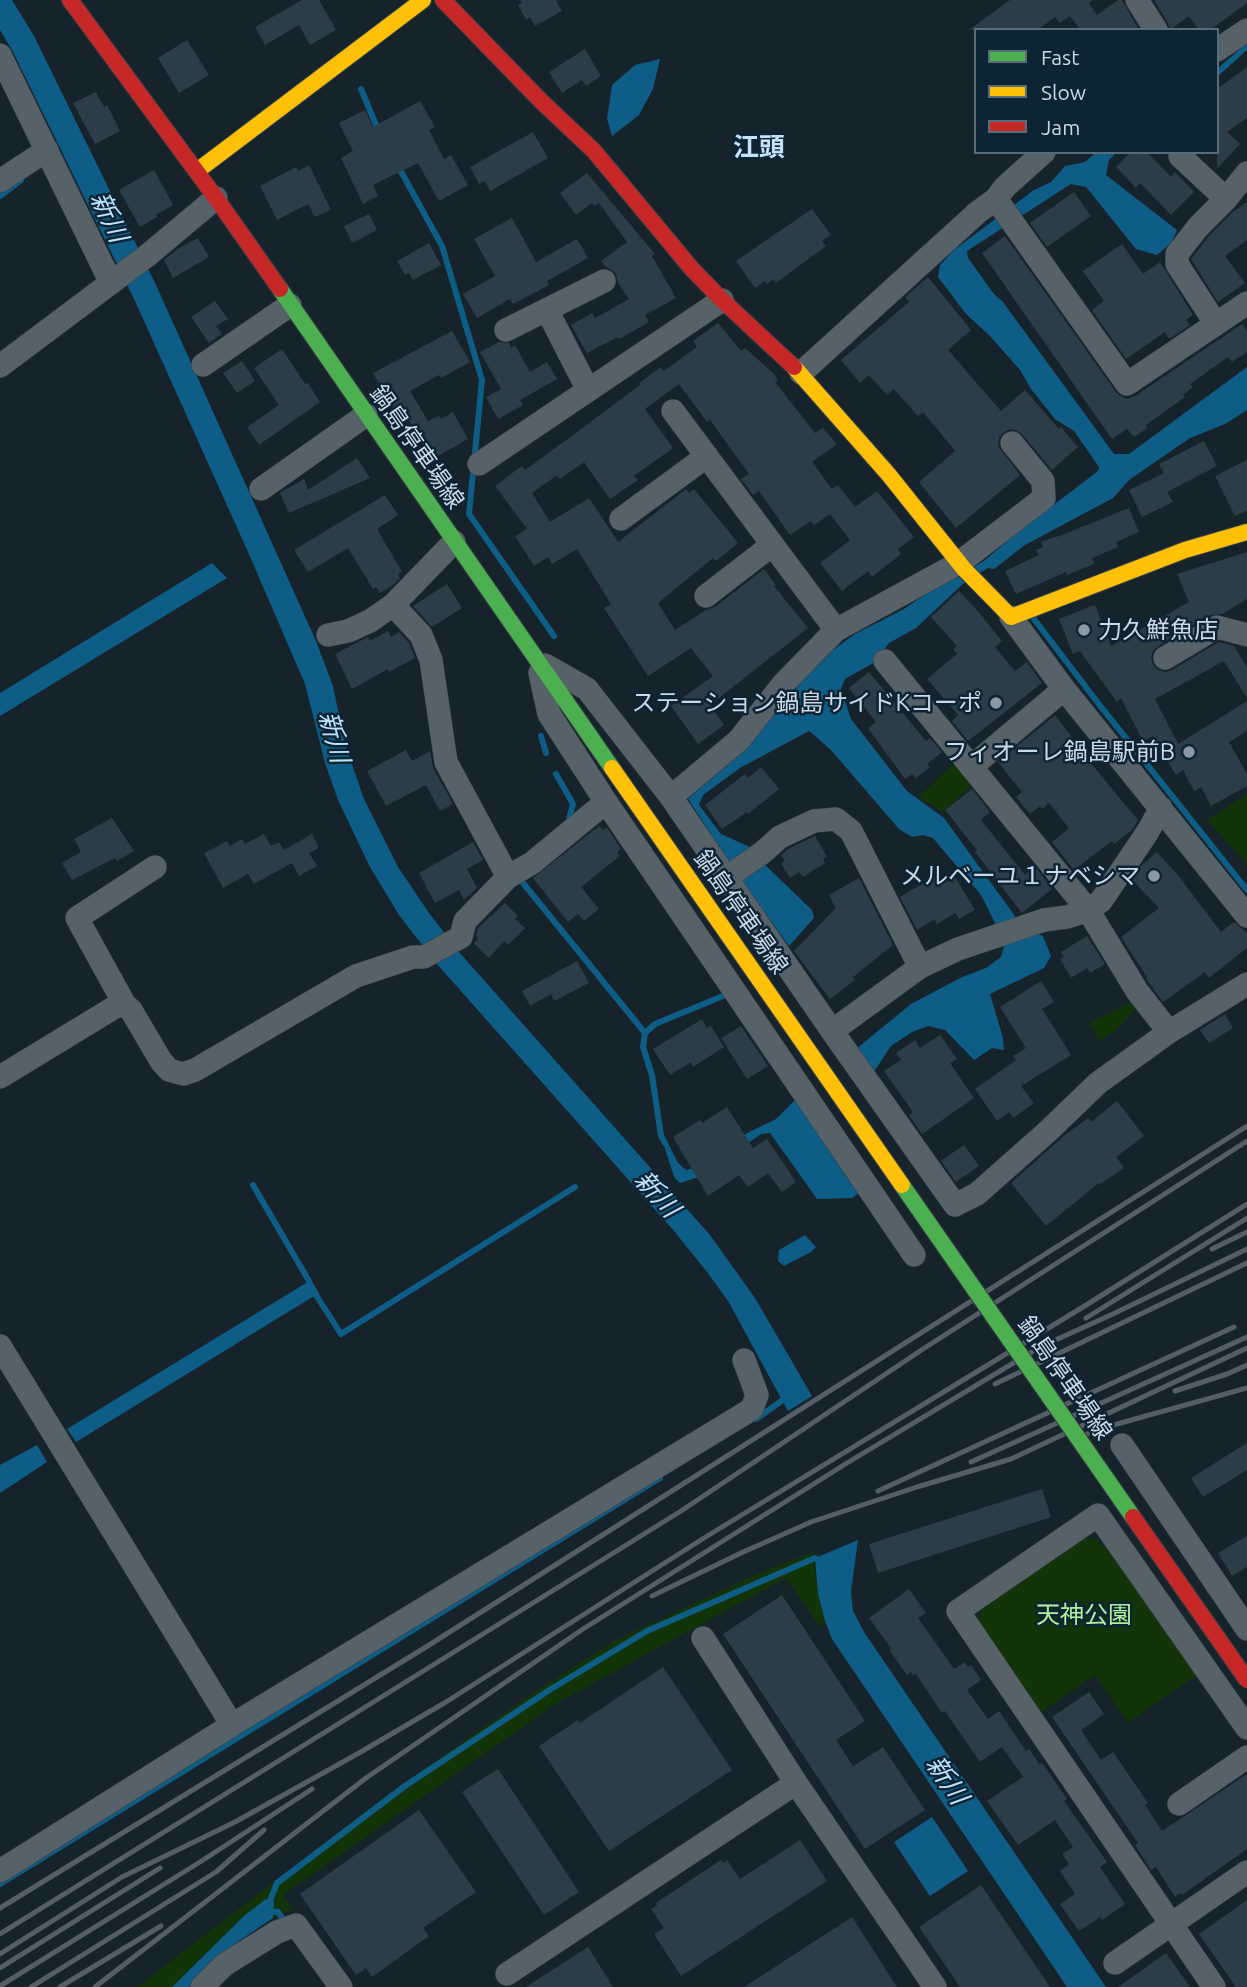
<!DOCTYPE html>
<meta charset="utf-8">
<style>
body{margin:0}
#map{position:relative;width:1247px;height:1987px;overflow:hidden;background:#16232b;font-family:Ubuntu,sans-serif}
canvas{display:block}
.legend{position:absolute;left:974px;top:28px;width:245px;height:126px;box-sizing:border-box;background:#0d2434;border:2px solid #596c7a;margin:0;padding:9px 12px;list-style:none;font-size:21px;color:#ccd9e4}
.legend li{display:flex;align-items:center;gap:14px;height:35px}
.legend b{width:35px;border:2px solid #596c7a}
</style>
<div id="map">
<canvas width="1247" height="1987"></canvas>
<ul class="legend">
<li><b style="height:9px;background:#4caf50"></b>Fast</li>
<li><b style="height:9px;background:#ffc107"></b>Slow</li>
<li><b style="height:9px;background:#c62828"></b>Jam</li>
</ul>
</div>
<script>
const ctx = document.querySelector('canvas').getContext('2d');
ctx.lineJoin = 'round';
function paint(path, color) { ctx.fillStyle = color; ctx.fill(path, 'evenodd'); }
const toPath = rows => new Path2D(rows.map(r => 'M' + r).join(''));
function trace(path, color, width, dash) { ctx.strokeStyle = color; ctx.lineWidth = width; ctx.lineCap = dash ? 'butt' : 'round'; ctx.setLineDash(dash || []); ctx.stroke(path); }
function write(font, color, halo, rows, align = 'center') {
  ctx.font = font + ' Ubuntu,"Noto Sans JP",sans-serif'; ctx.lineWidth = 5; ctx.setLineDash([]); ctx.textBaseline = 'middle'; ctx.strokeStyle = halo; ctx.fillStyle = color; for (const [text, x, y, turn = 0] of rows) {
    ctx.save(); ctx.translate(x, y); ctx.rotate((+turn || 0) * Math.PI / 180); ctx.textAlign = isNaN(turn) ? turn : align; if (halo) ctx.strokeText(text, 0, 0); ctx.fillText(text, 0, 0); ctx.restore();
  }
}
paint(toPath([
 [957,761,974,783,943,812,918,797],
 [1247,794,1247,864,1207,820],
 [1137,999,1141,1003,1118,1029,1099,1041,1089,1023],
 [1086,1538,1096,1539,1133,1576,1200,1673,1128,1723,1095,1675,1040,1713,977,1622,982,1609],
 [813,1552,818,1594,825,1621,820,1627,786,1578,557,1703,283,1895,293,1909,273,1918,274,1902,245,1915,172,1987,137,1987,387,1795,537,1690,618,1639,759,1573]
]), '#133308');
paint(toPath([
 [0,0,12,0,34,36,156,285,316,641,333,686,345,744,364,799,398,867,429,913,459,952,710,1235,755,1298,812,1396,788,1411,728,1301,707,1272,674,1231,436,963,399,915,370,867,338,800,325,763,305,684,248,552,135,301,12,50,0,30],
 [1247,43,1247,50,1217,77,1217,69],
 [660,59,653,89,639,115,612,136,607,119,612,85,635,65],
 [1096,152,1117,152,1109,160,1106,175,1177,230,1171,243,1157,255,1136,249,1086,187,1071,184,967,251,968,258,994,294,1003,302,1114,454,1129,454,1247,367,1247,410,1225,424,1190,438,1129,480,1113,498,1025,545,994,569,988,568,965,582,916,628,889,643,875,662,845,679,841,689,851,719,907,791,944,818,1015,916,1010,926,997,927,981,895,933,838,923,835,912,837,899,829,831,750,809,731,740,768,703,795,699,805,721,834,752,848,762,862,812,910,814,918,789,946,739,877,688,799,749,744,787,696,833,650,855,634,904,609,949,578,957,577,984,561,1013,536,1098,471,1099,467,1074,431,1055,419,1031,389,1020,370,990,336,966,314,938,277,940,265,954,250,1034,190,1051,182,1065,166,1085,162],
 [212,563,227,578,0,716,0,693],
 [1032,932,1043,936,1051,956,1044,968,990,994,1003,1038,1004,1050,992,1048,974,1060,945,1030,928,1026,912,1032,891,1046,873,1073,856,1049,911,1004,962,977,986,968,1001,957,1005,942],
 [796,1099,859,1193,852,1198,817,1199,770,1133,761,1134,702,1176,680,1183,674,1177,661,1136,664,1135,678,1163,686,1170,701,1166,749,1132,776,1119],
 [805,1235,816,1247,811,1252,784,1266,778,1261,779,1250],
 [311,1280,319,1293,76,1442,67,1429],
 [37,1445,47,1462,0,1493,0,1465],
 [858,1540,851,1591,853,1611,864,1632,1106,1987,1067,1987,832,1639,825,1621,818,1594,815,1558],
 [932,1817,968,1871,930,1896,894,1842],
 [266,1899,274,1901,273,1918,236,1943,189,1987,172,1987,245,1915]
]), '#0d5d87');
trace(toPath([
 [361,89,379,132],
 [398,166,442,246,482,380,469,514,554,636],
 [0,196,21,180],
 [1034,619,1098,703,1247,890],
 [541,736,546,753],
 [556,774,573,804,568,823],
 [523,883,645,1033],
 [665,1143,661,1136,652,1075,643,1047,645,1033,655,1024,723,996],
 [253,1185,309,1281,310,1290,316,1295,341,1334,575,1187],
 [756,1419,787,1397],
 [0,1884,660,1478],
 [286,1923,278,1912,266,1911,277,1883,405,1786,551,1689,647,1631,815,1558]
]), '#0d5d87', 6);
paint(toPath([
 [302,0,319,0,336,30,310,45,299,25,265,45,255,27],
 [520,0,558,0,556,1,562,11,535,26,530,17,526,20,518,5,522,3],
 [1010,0,1093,0,1089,3,1097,15,1118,0,1122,0,1139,30,1076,30,1079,28,1070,16,1060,23,1055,17,1037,30,969,30],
 [1154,0,1247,0,1247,3,1210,30,1199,30,1189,16,1170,30,1168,23],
 [187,40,209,75,179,93,158,58],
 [585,49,601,76,586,86,582,80,562,93,549,72],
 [1247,67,1247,118,1227,132,1240,144,1217,169,1217,89],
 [96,92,104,107,107,105,120,131,95,144,73,103],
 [420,101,435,127,429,130,444,159,451,155,468,185,439,201,418,163,373,185,378,196,363,204,341,158,353,151,339,123,365,110,373,127],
 [533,132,548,158,490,191,485,181,479,184,470,167],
 [1131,152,1147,152,1171,177,1175,172,1194,192,1171,215,1140,183,1136,188,1116,167],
 [309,165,331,210,315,217,308,204,277,220,260,186,296,167,298,171],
 [154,170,173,205,156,215,157,217,140,227,119,190],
 [587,173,655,254,652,256,676,298,645,315,649,322,619,339,618,337,587,353,571,325,592,313,595,318,629,299,618,283,616,274,612,270,606,267,601,261,627,242,599,203,594,206,592,203,576,215,560,193],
 [1074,192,1091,216,1047,247,1030,223],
 [1247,202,1247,240,1225,256,1245,283,1218,302,1191,259,1209,236,1234,211],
 [812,209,831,235,822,241,826,246,776,283,774,279,767,284,765,281,755,288,736,261],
 [369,214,377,230,352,243,344,226],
 [512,218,536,262,577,239,588,258,547,281,549,285,513,304,510,299,477,318,463,294,495,276,474,239],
 [1005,236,1116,392,1120,396,1127,399,1135,396,1242,324,1247,331,1247,352,1232,362,1228,357,1190,384,1193,387,1183,395,1185,397,1146,425,1147,428,1134,437,1127,429,1112,439,982,253],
 [198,238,209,257,173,278,164,260,179,248],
 [429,243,441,265,413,280,409,273,405,275,397,261],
 [1122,244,1143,274,1160,262,1193,315,1186,320,1190,325,1169,339,1165,332,1126,359,1092,310,1104,301,1083,271],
 [928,277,971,330,948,350,1001,411,1025,390,1059,429,1061,427,1078,447,1052,470,1022,434,1016,430,1010,429,1004,432,999,437,998,446,1020,475,956,528,919,482,955,451,953,448,923,412,918,416,894,389,887,395,869,375,860,383,841,360,909,302,905,297],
 [215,301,228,319,216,326,222,334,209,343,191,317],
 [718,323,741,351,745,348,773,373,778,380,775,382,815,433,823,428,837,444,812,462,832,489,838,485,855,507,877,491,914,537,898,549,901,554,872,577,868,571,842,591,820,563,850,540,830,514,814,525,811,521,790,535,759,491,753,495,748,488,741,479,749,474,710,420,707,422,679,384,645,409,673,448,634,476,638,480,610,499,584,462,560,479,557,475,532,493,550,522,589,498,618,542,686,489,689,493,694,489,738,543,716,561,713,558,658,603,675,630,706,610,715,607,764,569,776,585,774,586,808,628,710,705,724,725,698,744,671,706,713,676,691,648,648,676,604,608,611,604,577,549,552,564,548,557,534,566,515,536,527,529,495,486,522,466,525,470,569,438,640,385,639,383,661,367,664,371,697,347,693,341],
 [452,331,470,362,441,378,439,375,410,391,428,421,439,416,441,419,453,412,468,439,431,460,400,404,392,408,373,373],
 [499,342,509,343,511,348,515,345,530,372,547,362,557,379,520,400,523,405,498,419,486,397,501,389,480,352],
 [282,349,305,384,308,383,320,402,259,445,247,427,279,405,254,368],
 [242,361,255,381,237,393,223,373],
 [1204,441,1217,466,1167,492,1173,502,1142,517,1129,490,1164,473,1159,464],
 [357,458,370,478,289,513,280,493,304,479,308,490],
 [1247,460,1247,511,1235,516,1215,476],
 [385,495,398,515,377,529,402,572,398,574,400,578,393,585,380,593,376,587,373,589,348,548,308,572,294,550],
 [1129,508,1139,532,1116,542,1118,547,1092,558,1094,564,1067,575,1066,572,1016,594,1005,571,1039,555,1036,550,1043,547,1041,542,1057,536,1057,537],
 [1247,552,1247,599,1222,614,1210,615,1158,646,1153,651,1151,658,1153,665,1158,670,1166,672,1172,670,1219,642,1234,646,1247,667,1247,698,1224,661,1155,699,1178,744,1247,701,1247,731,1229,742,1247,774,1247,786,1211,806,1201,787,1194,791,1183,770,1176,775,1153,736,1143,741,1121,698,1117,702,1080,651,1073,654,1059,619,1095,605,1111,646,1189,602,1177,574],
 [447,584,462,608,432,627,413,606],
 [959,591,976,609,1002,641,995,647,1015,671,1027,662,1042,683,968,741,952,721,958,715,927,679,957,654,953,649,957,646,931,617],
 [388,631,391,637,399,632,409,643,415,658,389,672,388,669,352,689,335,654,368,637,370,641],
 [869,672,926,741,930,738,942,752,927,764,930,767,916,778,912,774,905,779,868,728,876,722,849,688],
 [1055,715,1098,772,1138,820,1132,830,1114,844,1112,841,1074,870,1052,842,1069,828,1049,803,1042,809,1040,806,1030,814,1016,797,1022,792,998,762],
 [406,750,412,761,430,751,433,768,453,804,440,811,426,785,386,806,367,771],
 [761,767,779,789,748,814,747,812,722,829,705,805,745,774,748,778],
 [972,789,990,812,981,820,1025,875,1035,867,1052,889,1022,913,975,852,977,850,945,810],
 [112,818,134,851,117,861,115,858,72,880,62,863,81,852,74,839],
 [599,826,603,830,606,827,609,831,621,849,617,852,620,856,581,887,599,909,584,921,578,914,568,922,533,878],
 [264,834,271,846,279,842,284,850,312,834,319,848,309,853,317,866,299,876,292,863,254,884,248,874,223,888,204,853,227,841,230,846,242,839,245,844],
 [815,836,827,857,823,859,825,863,803,877,799,872,790,878,781,864,785,861,781,855,788,849],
 [473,842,483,860,467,869,477,888,464,900,459,890,435,903,419,873],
 [1157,852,1177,874,1221,932,1234,922,1247,933,1247,948,1209,978,1205,972,1163,1002,1149,983,1146,978,1147,977,1121,937,1159,908,1132,880,1141,866],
 [937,875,943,884,955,877,975,910,959,919,955,913,937,924,935,919,917,930,900,897],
 [859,878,893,945,853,977,855,980,830,999,794,951,836,908,829,895],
 [505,903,518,916,515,919,525,928,508,945,504,941,489,958,474,943,478,939,476,936,478,928],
 [1087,936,1105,964,1090,973,1087,968,1071,978,1060,959,1064,957,1061,952],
 [577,961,589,983,554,1001,551,994,530,1006,522,991],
 [1041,981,1054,1002,1042,1009,1071,1055,1021,1086,1034,1103,1013,1118,1009,1112,997,1121,975,1089,1016,1060,1013,1056,1026,1048,1000,1007],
 [1225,1014,1233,1028,1209,1043,1200,1030],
 [702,1019,707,1028,711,1026,724,1047,693,1067,691,1062,670,1075,653,1049],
 [741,1026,768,1066,747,1079,721,1038],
 [940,1035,957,1059,950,1063,974,1098,922,1134,909,1115,913,1112,884,1071,901,1060,896,1053,915,1040,920,1048],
 [1117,1101,1144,1136,1116,1157,1124,1168,1100,1184,1099,1183,1046,1226,1011,1183,1065,1135,1088,1118,1091,1122],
 [727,1107,753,1148,767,1139,796,1182,782,1192,768,1173,748,1187,739,1175,708,1196,673,1137,700,1120,702,1123],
 [964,1145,979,1166,956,1182,941,1161],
 [1247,1443,1247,1470,1203,1497,1191,1478],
 [1042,1489,1051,1517,878,1573,869,1544],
 [1247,1536,1247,1567,1232,1576,1218,1553],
 [909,1589,926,1613,918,1618,954,1669,965,1662,968,1667,971,1665,981,1680,967,1690,988,1719,999,1711,1026,1751,1029,1749,1040,1765,1042,1763,1067,1799,1064,1801,1107,1862,1100,1867,1125,1904,1102,1920,1100,1917,1079,1931,1060,1904,1075,1894,1060,1871,1069,1864,1062,1854,1073,1847,1055,1820,1018,1845,987,1801,1023,1777,1002,1747,980,1762,945,1711,942,1713,916,1674,913,1676,911,1672,907,1675,889,1650,891,1648,869,1618],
 [782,1595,865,1721,836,1740,853,1766,883,1747,925,1810,865,1849,723,1634],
 [663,1667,732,1770,609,1851,539,1746,578,1720,580,1723],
 [1089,1692,1104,1714,1081,1730,1101,1760,1113,1752,1148,1803,1145,1805,1162,1831,1247,1774,1247,1849,1182,1895,1180,1893,1175,1897,1156,1867,1151,1870,1135,1845,1138,1843,1052,1717],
 [498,1769,579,1892,544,1915,462,1792],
 [419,1810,476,1892,423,1928,429,1936,372,1977,366,1968,356,1975,300,1894],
 [800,1840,827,1881,681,1976,654,1934,664,1928,651,1909,657,1906,656,1903,721,1860,723,1863,727,1860,740,1879],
 [981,1885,1050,1987,960,1987,919,1927],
 [1247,1900,1247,1987,1236,1987,1199,1934],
 [852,1917,897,1987,744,1987],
 [588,1947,613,1987,526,1987],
 [1166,1953,1190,1987,1118,1987]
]), '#2d3d48');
const street = toPath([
 [1137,0,1156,30],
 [1217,50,1247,30],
 [0,55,111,283],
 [1180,156,1226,199],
 [0,181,47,150],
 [996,199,1127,384,1216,324,1177,264,1177,254,1198,227,1226,199,1247,173],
 [547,310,588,390],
 [1216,324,1247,303],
 [506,330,604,281],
 [203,365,290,305],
 [0,366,148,255,216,198],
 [801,373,978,212,996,199,1005,187,1044,152],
 [673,411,836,630],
 [479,464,722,300],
 [261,489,366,415],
 [621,519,707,456],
 [706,596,772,545],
 [393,605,421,635,431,660,446,762,508,877],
 [1011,617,1064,689,1247,916],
 [328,635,348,631,370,621,393,605,454,542],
 [1165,658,1217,627,1247,635],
 [885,661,1088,910,1137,991,1169,1032],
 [545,665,587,689,671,797,739,740,784,683,836,630,959,563,1044,498,1043,481,1012,443],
 [971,767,1064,689],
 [671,797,832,1031,955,1205,977,1194,1047,1132,1098,1083,1169,1032,1247,984],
 [606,802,914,1255],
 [726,878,762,853,780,837,814,821,836,819,851,831,920,967],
 [125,1005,77,918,155,867],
 [832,1031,920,967,958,949,1044,920,1067,917,1088,910,1101,901,1147,833,1161,808],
 [0,1077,115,1007,125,1005,131,1010,161,1061,169,1070,183,1074,195,1070,356,976,413,957,424,957,461,937,465,921,508,877,532,863,606,802,549,714,540,673],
 [0,1346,232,1725,0,1871],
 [1122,1445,1247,1629],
 [703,1638,796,1783,935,1987],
 [232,1725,752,1409,757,1395,744,1360],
 [1179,1804,1247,1757],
 [1115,1963,1247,1872],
 [507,1974,796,1783],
 [202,1987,224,1965,277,1932,296,1925,341,1987],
 [1214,1987,958,1611,1098,1515,1247,1728]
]);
const fast = toPath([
 [280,289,612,768]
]);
const slow = toPath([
 [197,171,423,0],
 [794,367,889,475,964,569,1011,617,1185,550,1247,532]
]);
const jam = toPath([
 [70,0,216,198,280,289],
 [443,0,541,101,594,151,692,269,722,300,794,367]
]);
trace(street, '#353e45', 24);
trace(fast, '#353e45', 18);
trace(slow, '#353e45', 18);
trace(jam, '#353e45', 18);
trace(street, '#576168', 23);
trace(fast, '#4caf50', 16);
trace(slow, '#ffc107', 16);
trace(jam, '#c62828', 16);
trace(toPath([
 [1212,1249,1247,1232],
 [1086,1318,1247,1218],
 [995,1384,1247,1263],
 [1175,1391,1227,1374,1247,1365],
 [1078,1437,1117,1424,1247,1388],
 [971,1462,1247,1337],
 [878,1491,1234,1327],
 [652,1596,741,1553,811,1522,917,1487,1011,1459,1247,1348],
 [0,1908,426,1647,1247,1126],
 [0,1934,681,1511,923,1349,1247,1141],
 [0,1954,122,1877,235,1822,359,1753,446,1702,704,1538,1083,1307,1247,1204],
 [0,1968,160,1868],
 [0,1986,200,1862,312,1789],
 [31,1987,216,1872,264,1830],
 [60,1987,161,1926],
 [95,1987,366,1778,583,1629,847,1463,1040,1347,1113,1314,1247,1249]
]), '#555e66', 5);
const fastBridge = toPath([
 [902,1185,1133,1517]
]);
const slowBridge = toPath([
 [612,768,902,1185]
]);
const jamBridge = toPath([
 [1133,1517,1247,1680]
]);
trace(fastBridge, '#353e45', 18, []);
trace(slowBridge, '#353e45', 18, []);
trace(jamBridge, '#353e45', 18, []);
trace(fastBridge, '#4caf50', 16);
trace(slowBridge, '#ffc107', 16);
trace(jamBridge, '#c62828', 16);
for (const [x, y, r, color] of [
 [1084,630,7,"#8c99a3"],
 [996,703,7,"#8c99a3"],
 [1189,752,7,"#8c99a3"],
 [1154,876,7,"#8c99a3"]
]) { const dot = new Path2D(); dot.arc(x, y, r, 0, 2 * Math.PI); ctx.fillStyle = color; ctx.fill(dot); trace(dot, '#0d2434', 2.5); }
write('24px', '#ccd9e4', '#0d2434', [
 ["鍋島停車場線",417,447,55],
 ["鍋島停車場線",741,912,55],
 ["鍋島停車場線",1065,1378,55]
]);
write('24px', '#ccd9e4', '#0d2434', [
 ["力久鮮魚店",1098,630,"left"],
 ["ステーション鍋島サイドKコーポ",982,703],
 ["フィオーレ鍋島駅前B",1175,752],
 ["メルベーユ１ナベシマ",1140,876]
], 'right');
write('24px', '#b1f199', '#0d2434', [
 ["天神公園",1084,1615]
]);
write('bold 26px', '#c6e1f7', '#0d2434', [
 ["江頭",759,147]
]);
write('italic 26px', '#bee3fe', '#0d2434', [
 ["新川",109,217,65],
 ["新川",334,737,75],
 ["新川",657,1194,48],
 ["新川",947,1780,56]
]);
</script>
